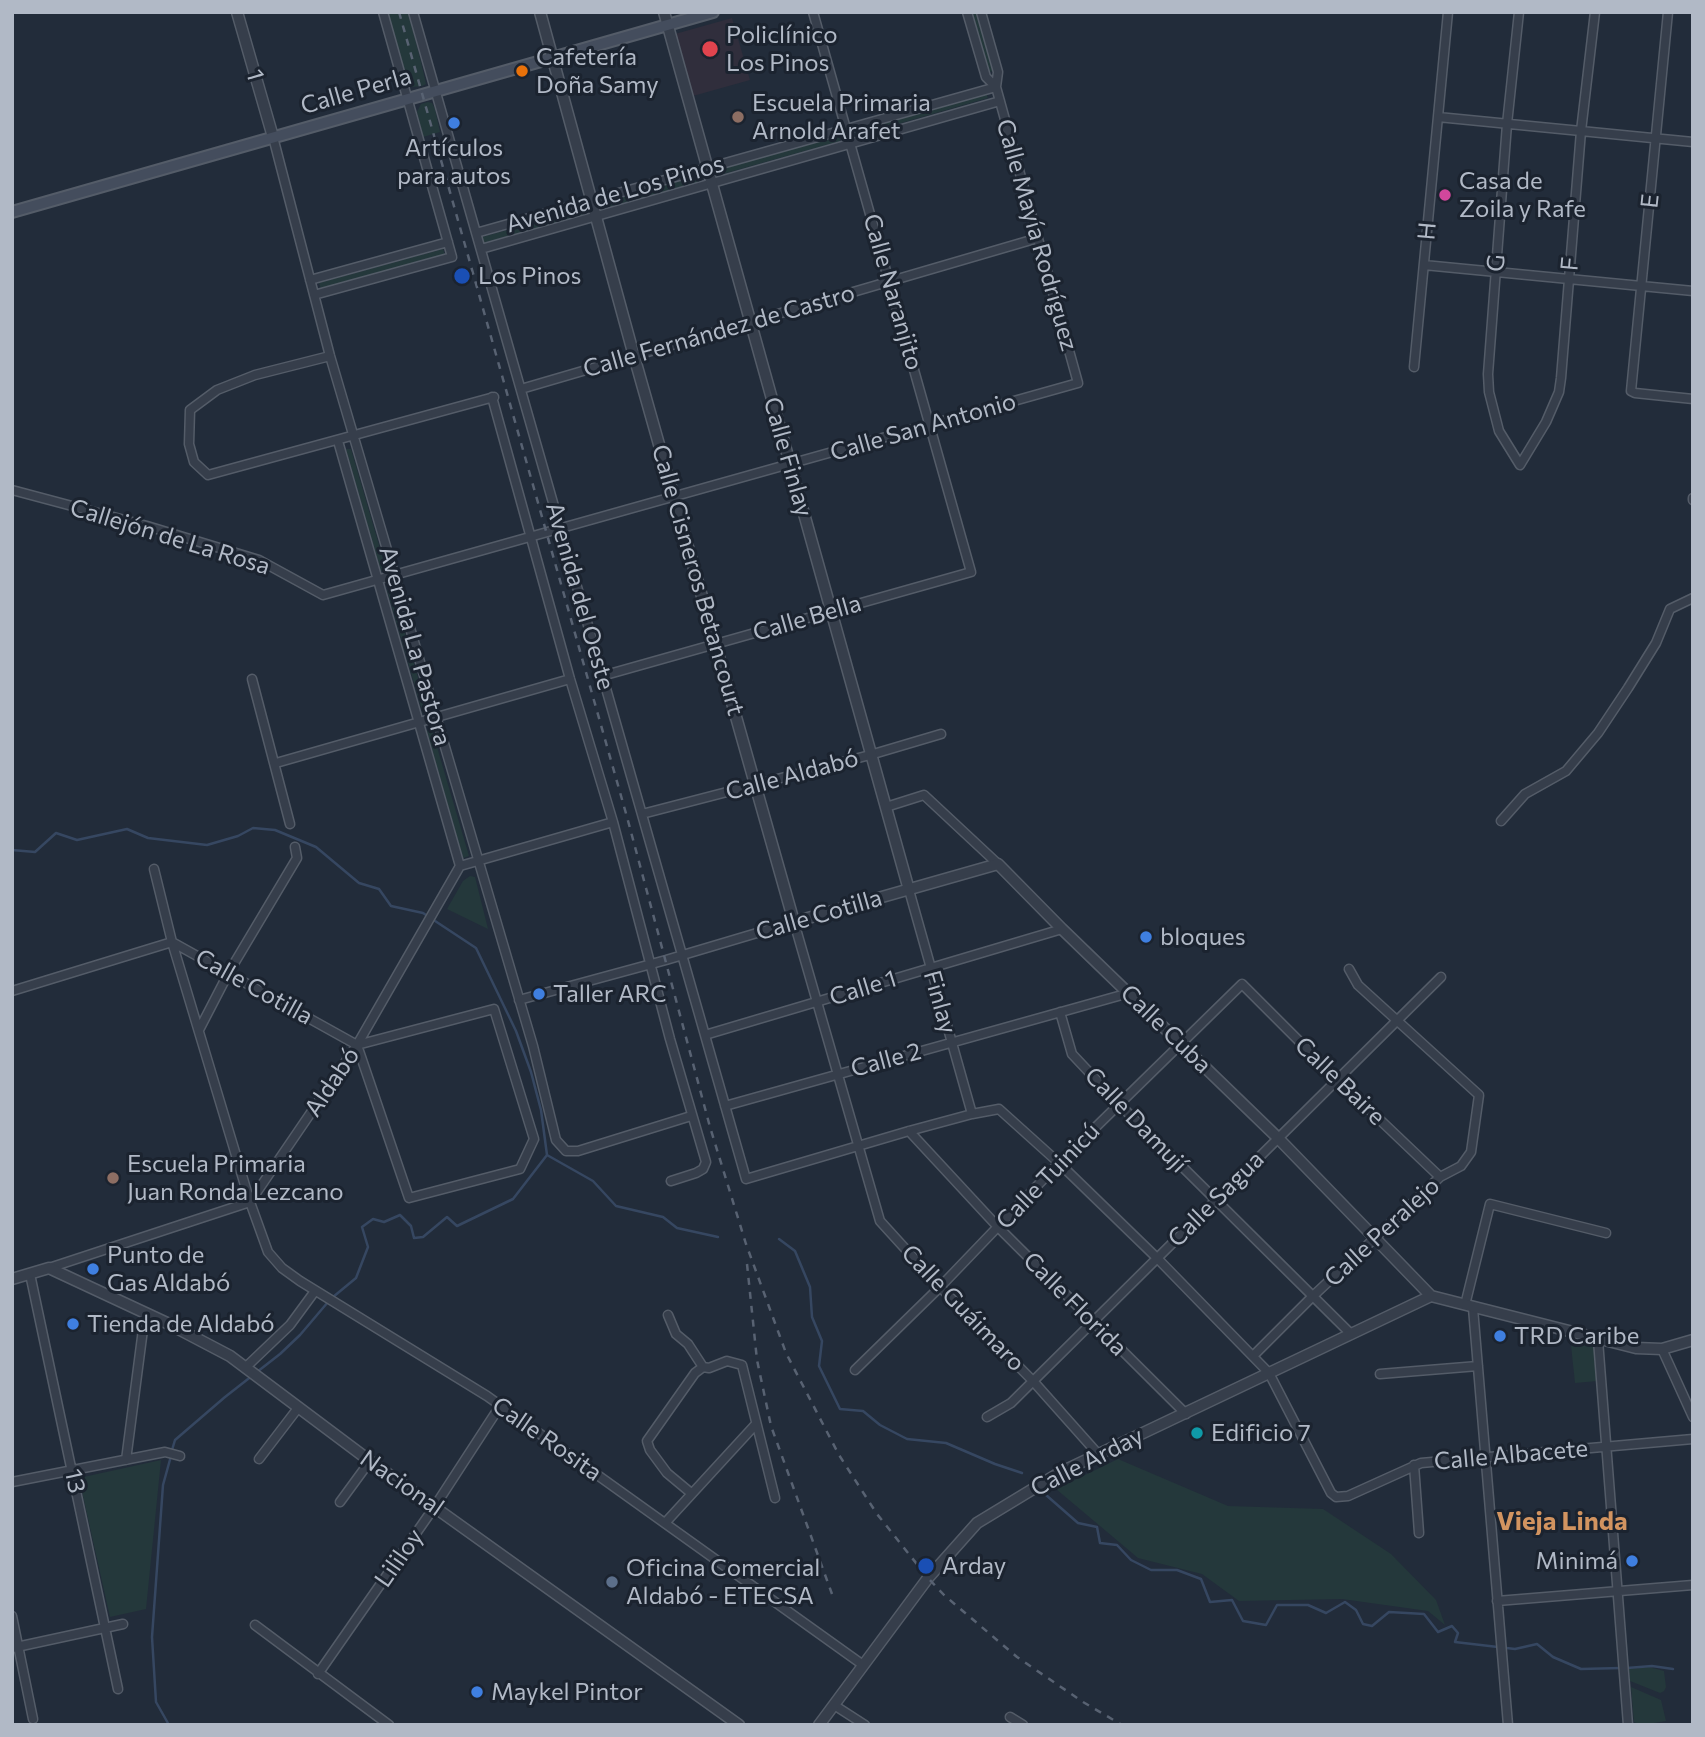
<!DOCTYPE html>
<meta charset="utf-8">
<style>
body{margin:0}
#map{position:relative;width:1705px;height:1737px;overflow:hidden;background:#222c3a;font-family:Commissioner,sans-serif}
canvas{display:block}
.frame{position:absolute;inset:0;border:14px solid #b1b9c6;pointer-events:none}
</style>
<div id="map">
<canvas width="1705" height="1737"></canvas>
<div class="frame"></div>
</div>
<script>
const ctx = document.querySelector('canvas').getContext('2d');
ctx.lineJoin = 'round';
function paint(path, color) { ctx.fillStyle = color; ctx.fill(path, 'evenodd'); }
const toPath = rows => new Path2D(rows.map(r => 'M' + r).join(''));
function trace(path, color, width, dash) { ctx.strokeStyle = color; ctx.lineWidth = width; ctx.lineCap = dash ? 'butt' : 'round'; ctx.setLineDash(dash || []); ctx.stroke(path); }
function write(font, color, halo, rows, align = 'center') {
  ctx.font = font + ' Commissioner,sans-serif'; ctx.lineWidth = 6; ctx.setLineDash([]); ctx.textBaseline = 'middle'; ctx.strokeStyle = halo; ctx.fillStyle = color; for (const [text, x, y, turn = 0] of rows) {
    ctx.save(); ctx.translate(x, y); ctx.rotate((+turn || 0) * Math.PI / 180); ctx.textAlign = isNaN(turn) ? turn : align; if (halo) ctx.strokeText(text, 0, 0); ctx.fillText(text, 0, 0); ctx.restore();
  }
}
paint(toPath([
 [732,18,750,80,693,96,675,34]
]), '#302e3c');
paint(toPath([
 [387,12,408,12,421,62,426,84,422,86,413,87,409,84],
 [970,12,978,12,995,70,987,73],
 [986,93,988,98,856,136,855,131],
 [428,102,432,103,435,109,440,132,423,137,417,112,421,104],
 [839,135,840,141,719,175,717,170],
 [697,176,698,182,604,208,602,202],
 [581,210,583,215,483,243,482,237],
 [443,249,445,255,321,289,319,283],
 [346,449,351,449,386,569,381,571],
 [392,589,428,712,423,714,387,590],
 [432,730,469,856,463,858,427,731],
 [470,876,475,877,488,929,447,909,463,881],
 [1570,1336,1594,1341,1597,1381,1575,1383],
 [1118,1459,1228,1506,1323,1509,1391,1554,1436,1600,1445,1625,1428,1611,1342,1599,1239,1601,1202,1574,1138,1558,1056,1489],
 [161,1460,146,1609,110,1617,79,1478],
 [1649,1667,1664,1671,1666,1687,1664,1691,1660,1693,1630,1681,1629,1669],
 [1631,1687,1661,1700,1666,1721,1642,1725,1634,1722]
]), '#24383b');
trace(toPath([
 [12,850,35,852,56,833,77,840,127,829,148,838,207,845,238,836,253,828,275,830,316,847,359,883,379,889,391,906,423,913,476,948,516,1031,531,1072,541,1110,547,1155,513,1199,457,1226,447,1217,423,1237,414,1238,411,1226,400,1215,384,1222,373,1219,362,1227,368,1247,356,1278,333,1297],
 [547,1155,593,1181,616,1206,663,1217,677,1228,718,1237],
 [779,1239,795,1251,810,1287,812,1317,822,1341,819,1366,840,1409,863,1411,880,1425,907,1439,946,1443,995,1464,1022,1473],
 [172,1450,175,1440,225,1397,280,1354,300,1335,328,1302],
 [1046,1495,1078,1523,1097,1527,1100,1543,1117,1545,1131,1560,1151,1570,1177,1570,1201,1579,1210,1602,1232,1600,1243,1621,1266,1625,1277,1605,1308,1605,1326,1613,1345,1602,1356,1610,1363,1624,1372,1626,1389,1612,1424,1614,1438,1632,1452,1626,1458,1633,1455,1642,1515,1649,1537,1644,1553,1657,1581,1669,1621,1668],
 [1627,1668,1652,1666,1673,1669],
 [169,1725,156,1702,152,1637,163,1485,171,1456]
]), '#364761', 2.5);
const minor = toPath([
 [413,12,746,1179,909,1131,972,1114,999,1109,1059,1163,1157,1258,1269,1373,1331,1493,1336,1497,1348,1496,1421,1463,1693,1439],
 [967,12,986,77,996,87],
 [1519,12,1507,124,1488,374,1489,392,1499,431,1520,465,1546,422,1559,392,1561,378,1581,131,1595,12],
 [1668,12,1631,391,1635,393,1693,399],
 [1438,117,1693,142],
 [273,137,330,356,533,1046,556,1140,566,1151,578,1151,691,1116],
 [476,233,996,87],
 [481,249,1000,101],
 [1424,265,1693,291],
 [310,280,448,242],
 [314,295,452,257,383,12],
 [330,356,255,375,217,390,190,410,189,444,194,462,208,475,494,397],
 [1414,367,1448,12],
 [521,389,1038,238],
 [492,397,570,679,613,822,670,1039,706,1162,703,1169,696,1173,671,1181],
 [338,441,460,866],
 [12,490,147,526,259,560,323,595,1078,383,996,87,998,72,981,12],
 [1693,498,1693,500],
 [602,676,971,572,813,12],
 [252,679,290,824],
 [276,763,570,679],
 [886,807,924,795,998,864],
 [642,814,870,755,941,734],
 [1501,821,1525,794,1566,771,1598,733,1628,688,1656,643,1670,609,1693,598],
 [154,869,172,942,250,1202,268,1252,282,1268,300,1281,487,1396,863,1665],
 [909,890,972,1114],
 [12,991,172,942,357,1045,494,1009,534,1139,520,1169,409,1198,357,1045],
 [519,1000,666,960,794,922,880,1221,940,1287,1033,1381,1098,1454],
 [1060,1012,1072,1054,1119,1104,1351,1334],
 [199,1030,229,972,297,858,295,847],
 [705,1035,1062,929],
 [725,1106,1129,993],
 [909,1131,998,1227,1186,1414],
 [49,1268,250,1202,357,1045,460,866,613,822],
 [30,1274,118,1689],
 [1465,1305,1490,1204,1606,1233],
 [1473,1308,1508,1725],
 [668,1315,676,1334,688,1344,703,1367],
 [1598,1340,1628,1725],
 [1662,1349,1693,1417],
 [1253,1356,1313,1296,1440,1177,1461,1166,1471,1152,1479,1095,1358,985,1349,969],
 [246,1367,290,1325,315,1291],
 [855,1370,940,1287,1059,1163,1242,984,1337,1079,1440,1177],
 [1380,1374,1478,1366],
 [987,1417,1011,1403,1441,977],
 [259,1459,298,1408],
 [126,1460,145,1314],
 [1414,1465,1419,1533],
 [12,1482,165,1452,180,1456],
 [691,1493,667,1473,650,1450,647,1441,695,1373,703,1367,709,1368,727,1361,742,1365,775,1498],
 [340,1502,370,1461],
 [665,1523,756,1424],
 [1497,1601,1693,1585],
 [12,1616,33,1719],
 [255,1625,389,1725],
 [12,1648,123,1624],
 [318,1674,435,1506,500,1406],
 [834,1705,865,1725],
 [1010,1717,1023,1725]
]);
const tertiary = toPath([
 [237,12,273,137],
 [540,12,634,356,794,922,998,864,1062,929,1277,1137,1431,1296,1636,1348,1662,1349,1693,1340],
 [664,12,909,890],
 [12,1279,49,1268,169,1324,230,1356,370,1461,739,1725],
 [819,1725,928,1578,977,1523,1061,1472,1431,1296]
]);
const secondary = toPath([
 [12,212,713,12]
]);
trace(minor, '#545c68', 11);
trace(tertiary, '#545c68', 13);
trace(secondary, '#545c68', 14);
trace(minor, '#363e4b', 8);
trace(tertiary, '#363e4b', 10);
trace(secondary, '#444d5d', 10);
trace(toPath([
 [399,12,627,817,710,1127,746,1244,786,1353,839,1455,877,1514,928,1578,944,1595,1017,1657,1083,1702,1122,1725],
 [747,1264,757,1360,771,1426,832,1594]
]), '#586272', 2.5, [7, 7]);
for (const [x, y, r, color] of [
 [710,49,9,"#e0444e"],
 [522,71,7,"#e8710a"],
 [738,117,7,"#8d6e63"],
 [454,123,7,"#3f7fe0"],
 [1445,195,7,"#d1479c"],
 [462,276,9,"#1a4fb4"],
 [1146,937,7,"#3f7fe0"],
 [539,994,7,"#3f7fe0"],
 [113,1178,7,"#8d6e63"],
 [93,1269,7,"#3f7fe0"],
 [73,1324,7,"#3f7fe0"],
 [1500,1336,7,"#3f7fe0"],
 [1197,1433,7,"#0f9aa8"],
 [1632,1561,7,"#3f7fe0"],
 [926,1566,9,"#1a4fb4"],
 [612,1582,7,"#5c6f8a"],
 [477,1692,7,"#3f7fe0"]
]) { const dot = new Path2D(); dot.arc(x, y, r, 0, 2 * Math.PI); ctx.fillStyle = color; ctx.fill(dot); trace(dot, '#1b232f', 2.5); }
write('24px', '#b1b9c6', '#1b232f', [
 ["Policlínico",726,35],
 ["Los Pinos",726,63],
 ["Cafetería",536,57],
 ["Doña Samy",536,85],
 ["Escuela Primaria",752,103],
 ["Arnold Arafet",752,131],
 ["Artículos",454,148,"center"],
 ["para autos",454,176,"center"],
 ["Casa de",1459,181],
 ["Zoila y Rafe",1459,209],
 ["Los Pinos",478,276],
 ["bloques",1160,937],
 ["Taller ARC",553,994],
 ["Escuela Primaria",127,1164],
 ["Juan Ronda Lezcano",127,1192],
 ["Punto de",107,1255],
 ["Gas Aldabó",107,1283],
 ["Tienda de Aldabó",87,1324],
 ["TRD Caribe",1514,1336],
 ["Edificio 7",1211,1433],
 ["Minimá",1618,1561,"right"],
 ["Arday",942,1566],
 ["Oficina Comercial",626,1568],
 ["Aldabó - ETECSA",626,1596],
 ["Maykel Pintor",491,1692]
], 'left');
write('24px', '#b1b9c6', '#1b232f', [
 ["1",255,75,74],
 ["Calle Perla",356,91,-16],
 ["Avenida de Los Pinos",615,194,-16],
 ["E",1650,201,-84],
 ["H",1427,231,-85],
 ["Calle Mayía Rodríguez",1037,235,74],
 ["G",1496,263,-85],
 ["F",1570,264,-85],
 ["Calle Naranjito",893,292,74],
 ["Calle Fernández de Castro",719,331,-16],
 ["Calle San Antonio",923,427,-16],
 ["Calle Finlay",788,457,74],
 ["Callejón de La Rosa",170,537,17],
 ["Calle Cisneros Betancourt",698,580,74],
 ["Avenida del Oeste",580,596,74],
 ["Calle Bella",807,618,-16],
 ["Avenida La Pastora",415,646,74],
 ["Calle Aldabó",792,775,-15],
 ["Calle Cotilla",819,915,-16],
 ["Calle Cotilla",254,987,29],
 ["Calle 1",863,988,-17],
 ["Finlay",940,1002,74],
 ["Calle Cuba",1166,1029,44],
 ["Calle 2",886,1060,-15],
 ["Calle Baire",1340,1081,44],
 ["Aldabó",332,1082,-56],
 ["Calle Damují",1136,1120,46],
 ["Calle Tuinicú",1048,1176,-46],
 ["Calle Sagua",1216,1199,-45],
 ["Calle Peralejo",1382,1232,-43],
 ["Calle Florida",1075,1304,45],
 ["Calle Guáimaro",963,1308,46],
 ["Calle Rosita",547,1439,35],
 ["Calle Albacete",1511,1455,-5],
 ["Calle Arday",1087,1462,-27],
 ["13",75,1481,78],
 ["Nacional",402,1483,35],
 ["Lililoy",399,1558,-55]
]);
write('bold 26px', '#d29460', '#1b232f', [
 ["Vieja Linda",1562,1521]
]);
</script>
